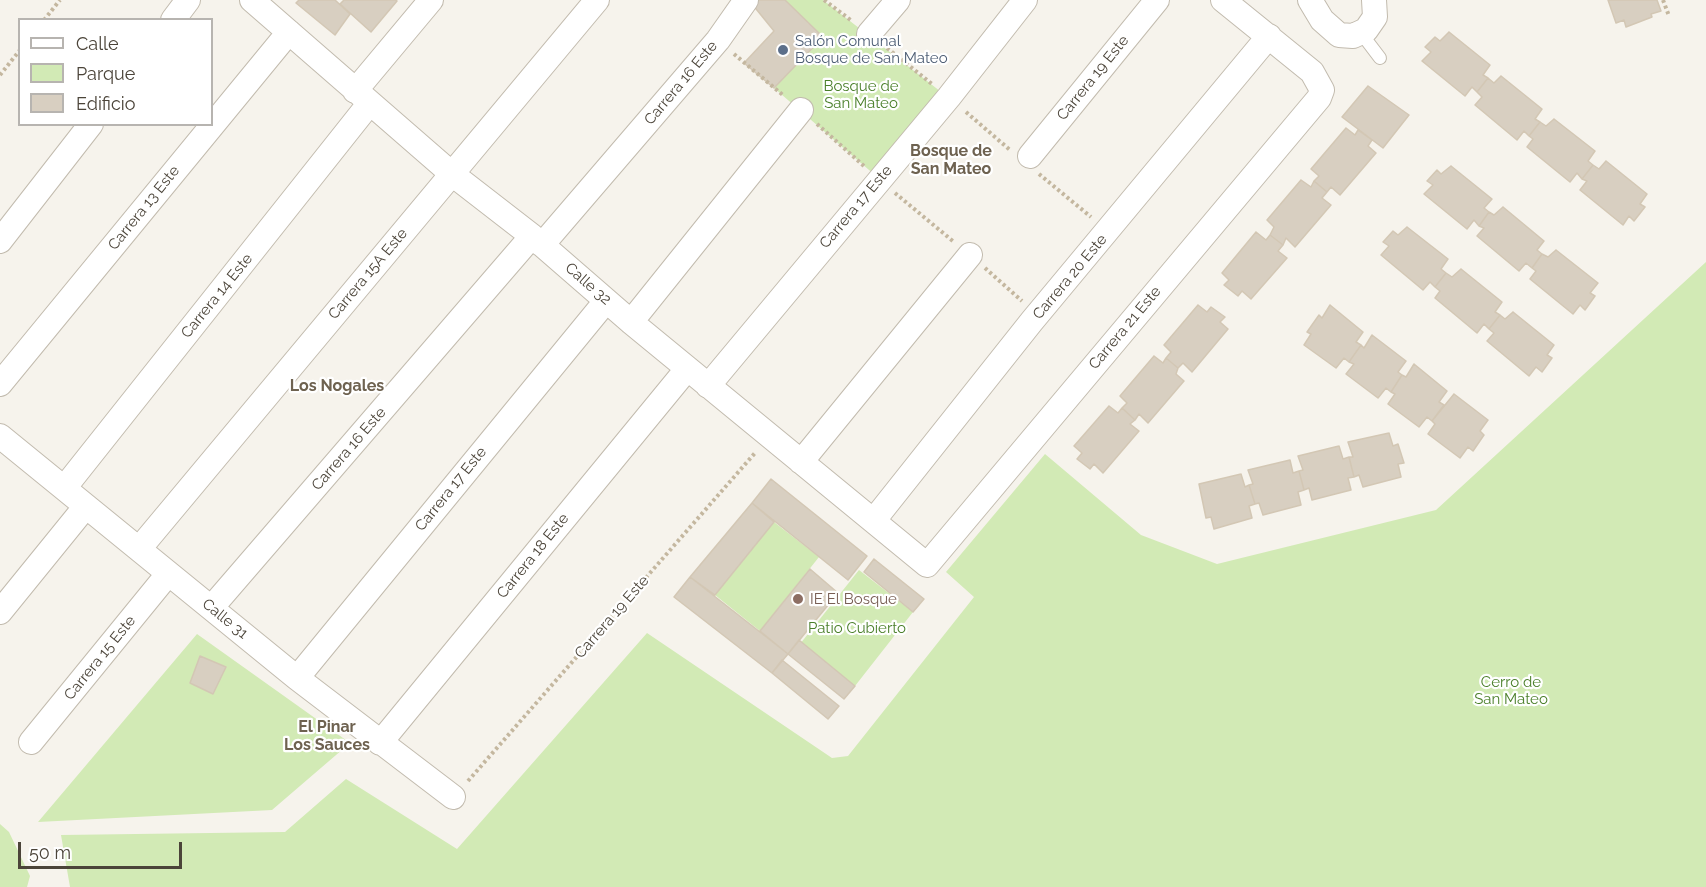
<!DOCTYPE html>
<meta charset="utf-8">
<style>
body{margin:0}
#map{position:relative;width:1706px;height:887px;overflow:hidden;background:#f6f3ec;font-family:Raleway,sans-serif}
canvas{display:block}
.legend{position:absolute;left:18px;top:18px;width:195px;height:108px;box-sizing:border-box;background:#fff;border:2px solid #b7b4b0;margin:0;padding:8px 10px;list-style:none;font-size:18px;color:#4b4439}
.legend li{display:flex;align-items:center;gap:12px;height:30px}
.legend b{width:30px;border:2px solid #b7b4b0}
.scale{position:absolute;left:18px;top:842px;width:164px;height:27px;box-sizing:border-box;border:3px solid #4b4439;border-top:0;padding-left:8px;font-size:18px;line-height:21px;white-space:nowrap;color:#4b4439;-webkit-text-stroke:4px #fff;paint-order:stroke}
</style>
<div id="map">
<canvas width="1706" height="887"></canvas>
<ul class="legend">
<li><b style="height:8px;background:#fff"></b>Calle</li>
<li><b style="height:16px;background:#d2eab5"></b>Parque</li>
<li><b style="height:16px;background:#d8cfc1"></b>Edificio</li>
</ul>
<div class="scale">50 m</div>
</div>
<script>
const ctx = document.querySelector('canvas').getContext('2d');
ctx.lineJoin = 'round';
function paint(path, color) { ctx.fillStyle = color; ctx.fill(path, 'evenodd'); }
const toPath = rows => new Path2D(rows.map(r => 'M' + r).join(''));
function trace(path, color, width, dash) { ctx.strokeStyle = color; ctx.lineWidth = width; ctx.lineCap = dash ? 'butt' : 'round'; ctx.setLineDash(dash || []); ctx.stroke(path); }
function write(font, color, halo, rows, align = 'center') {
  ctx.font = font + ' Raleway,sans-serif'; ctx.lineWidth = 4.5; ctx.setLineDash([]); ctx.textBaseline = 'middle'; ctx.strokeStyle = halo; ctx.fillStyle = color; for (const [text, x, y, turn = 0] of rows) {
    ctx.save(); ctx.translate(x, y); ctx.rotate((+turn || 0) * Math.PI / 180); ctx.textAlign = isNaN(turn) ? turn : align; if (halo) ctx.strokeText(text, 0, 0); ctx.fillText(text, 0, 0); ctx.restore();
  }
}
paint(toPath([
 [785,0,823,0,945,95,876,176,774,88],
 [1706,262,1706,887,70,887,61,835,285,832,346,779,457,849,647,633,832,758,848,756,974,597,946,572,1045,454,1141,535,1217,564,1436,510],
 [774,522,819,557,760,631,715,595],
 [859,570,913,612,855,686,800,644],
 [197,634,350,743,272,810,38,822],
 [0,824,9,832,30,876,27,887,0,887]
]), '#d2eab5');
const building = toPath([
 [299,0,335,0,350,14,335,35,296,3,299,0],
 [344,0,396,0,397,1,371,32,340,4,344,0],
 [756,0,785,0,823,37,774,88,744,63,774,31,752,4,756,0],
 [1608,0,1657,0,1661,11,1651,14,1652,17,1626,27,1624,20,1616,23,1608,0],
 [1449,32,1490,65,1483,75,1488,78,1477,92,1472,87,1465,96,1422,61,1431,52,1425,47,1435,37,1440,41,1449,32],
 [1501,76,1542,109,1535,119,1540,122,1529,136,1524,131,1517,140,1475,105,1482,97,1477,92,1488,78,1494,83,1501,76],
 [1368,86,1409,115,1383,148,1342,117,1368,86],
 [1554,119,1595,151,1588,161,1593,165,1582,179,1577,173,1570,182,1527,147,1533,139,1529,136,1540,122,1546,126,1554,119],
 [1346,128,1355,135,1358,130,1372,140,1368,146,1376,153,1340,195,1331,187,1327,192,1314,181,1319,176,1311,169,1346,128],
 [1606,161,1647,194,1640,204,1645,207,1634,221,1629,216,1623,225,1580,190,1587,181,1582,179,1593,165,1599,169,1606,161],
 [1451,166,1492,199,1484,208,1489,212,1479,226,1474,220,1467,229,1424,194,1433,185,1427,181,1437,170,1441,174,1451,166],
 [1301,180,1311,187,1314,181,1327,192,1322,198,1331,205,1295,247,1286,238,1283,245,1270,235,1274,227,1267,220,1301,180],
 [1503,207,1544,241,1537,250,1542,254,1532,268,1526,263,1519,271,1477,236,1484,228,1479,226,1489,212,1494,215,1503,207],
 [1407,227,1448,259,1441,269,1446,273,1435,287,1430,282,1423,290,1381,255,1389,246,1383,242,1393,231,1398,235,1407,227],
 [1256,232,1266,240,1270,235,1283,245,1278,251,1287,258,1251,299,1242,291,1238,296,1224,285,1229,280,1222,273,1256,232],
 [1556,250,1598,283,1590,293,1595,296,1585,310,1580,305,1573,314,1530,279,1536,271,1532,268,1542,254,1548,257,1556,250],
 [1461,269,1502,302,1495,312,1500,315,1489,329,1484,324,1477,333,1435,298,1440,291,1435,287,1446,273,1452,277,1461,269],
 [1198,305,1207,312,1211,307,1225,317,1220,322,1228,329,1192,372,1183,363,1178,368,1166,358,1171,352,1164,345,1198,305],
 [1330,305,1363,332,1356,342,1361,345,1349,362,1344,358,1336,368,1304,345,1311,334,1307,332,1319,315,1322,318,1330,305],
 [1513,312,1554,345,1547,355,1552,358,1542,372,1536,367,1529,376,1487,341,1494,333,1489,329,1500,315,1505,319,1513,312],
 [1372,335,1406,361,1398,372,1402,375,1391,392,1386,388,1378,398,1346,374,1354,364,1349,362,1361,345,1364,348,1372,335],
 [1154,356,1163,363,1166,358,1178,368,1176,374,1184,381,1148,423,1139,414,1135,420,1122,408,1127,403,1120,396,1154,356],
 [1414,364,1447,391,1439,402,1444,405,1432,421,1427,417,1419,427,1388,404,1395,394,1391,392,1402,375,1406,377,1414,364],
 [1454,394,1488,420,1480,431,1484,435,1473,451,1468,447,1460,458,1428,434,1435,424,1432,421,1454,394],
 [1109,406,1118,413,1122,408,1135,420,1130,424,1139,431,1103,473,1094,464,1090,469,1077,459,1082,453,1074,446,1109,406],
 [1389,433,1393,446,1398,444,1404,463,1398,464,1401,477,1363,487,1359,475,1354,477,1349,457,1353,457,1348,442,1389,433],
 [1339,446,1343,459,1349,457,1354,477,1348,478,1351,490,1312,500,1309,488,1304,490,1299,471,1303,470,1298,456,1339,446],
 [1290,460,1293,473,1299,471,1304,490,1298,492,1301,505,1263,515,1259,503,1255,504,1249,485,1253,484,1248,470,1290,460],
 [1241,474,1245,487,1249,485,1255,504,1249,506,1252,518,1214,529,1211,517,1206,518,1199,484,1241,474],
 [771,479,867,556,848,580,752,503,771,479],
 [752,503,774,522,715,595,690,577,752,503],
 [874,559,924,599,913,612,864,572,874,559],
 [810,569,838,593,788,654,760,631,810,569],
 [690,577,788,654,772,673,674,597,690,577],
 [799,640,855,686,844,699,788,654,799,640],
 [200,656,226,667,213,694,190,683,200,656],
 [782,660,839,706,828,719,772,673,782,660]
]);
paint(building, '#d8cfc1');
trace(building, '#d3c7b4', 1.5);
const lane = toPath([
 [1361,33,1380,58]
]);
const street = toPath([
 [252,0,452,174,532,236,631,322,927,565,1319,98,1322,90,1312,72,1223,0],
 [1310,0,1322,20,1339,35,1353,36,1366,30,1375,17,1374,0],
 [173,20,188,0],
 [869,34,898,0],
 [355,91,431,0],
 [1030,156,1157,0],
 [0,241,91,124],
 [542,245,718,40,746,0],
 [631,322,801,110],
 [0,384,289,32],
 [708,386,949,97,1025,0],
 [0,436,297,678,453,797],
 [801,462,970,255],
 [65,487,369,104],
 [874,520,1032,321,1269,36],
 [139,549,597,0],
 [212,607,532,236],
 [0,612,86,506],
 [297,678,606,301],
 [31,742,168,574],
 [380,743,687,369]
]);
trace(lane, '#c2bbae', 14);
trace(street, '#c2bbae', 26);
trace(toPath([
 [824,0,852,21],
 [1663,0,1669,16],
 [44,20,60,0],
 [887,48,932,84],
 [734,54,784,96],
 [0,75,20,50],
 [966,112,1010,150],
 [817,124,865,167],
 [1039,174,1091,217],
 [895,193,954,242],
 [985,268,1022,301],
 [468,781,755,453]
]), '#c4b79f', 4, [3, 3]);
trace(lane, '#fff', 12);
trace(street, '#fff', 24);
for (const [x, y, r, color] of [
 [783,50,6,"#5c6f8a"],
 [798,599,6,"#8d6e63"]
]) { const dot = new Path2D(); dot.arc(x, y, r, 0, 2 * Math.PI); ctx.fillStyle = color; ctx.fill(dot); trace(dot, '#fff', 2); }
write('15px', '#4e5e75', '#fff', [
 ["Salón Comunal",795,41],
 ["Bosque de San Mateo",795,58]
], 'left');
write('15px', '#4b4439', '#fff', [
 ["Carrera 19 Este",1093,78,-51],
 ["Carrera 16 Este",681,83,-50],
 ["Carrera 17 Este",856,207,-50],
 ["Carrera 13 Este",144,208,-51],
 ["Carrera 15A Este",368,274,-50],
 ["Carrera 20 Este",1070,277,-50],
 ["Calle 32",588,284,41],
 ["Carrera 14 Este",217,296,-51],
 ["Carrera 21 Este",1125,328,-50],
 ["Carrera 16 Este",349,449,-49],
 ["Carrera 17 Este",451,489,-51],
 ["Carrera 18 Este",533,556,-51],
 ["Carrera 19 Este",612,617,-49],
 ["Calle 31",225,619,39],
 ["Carrera 15 Este",100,658,-51]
]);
write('15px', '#4a7f2a', '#fff', [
 ["Bosque de",861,86],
 ["San Mateo",861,103],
 ["Patio Cubierto",857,628],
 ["Cerro de",1511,682],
 ["San Mateo",1511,699]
]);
write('15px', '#785e54', '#fff', [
 ["IE El Bosque",810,599]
], 'left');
write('bold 16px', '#6e6250', '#fff', [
 ["Bosque de",951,151],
 ["San Mateo",951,169],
 ["Los Nogales",337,386],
 ["El Pinar",327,727],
 ["Los Sauces",327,745]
]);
</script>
